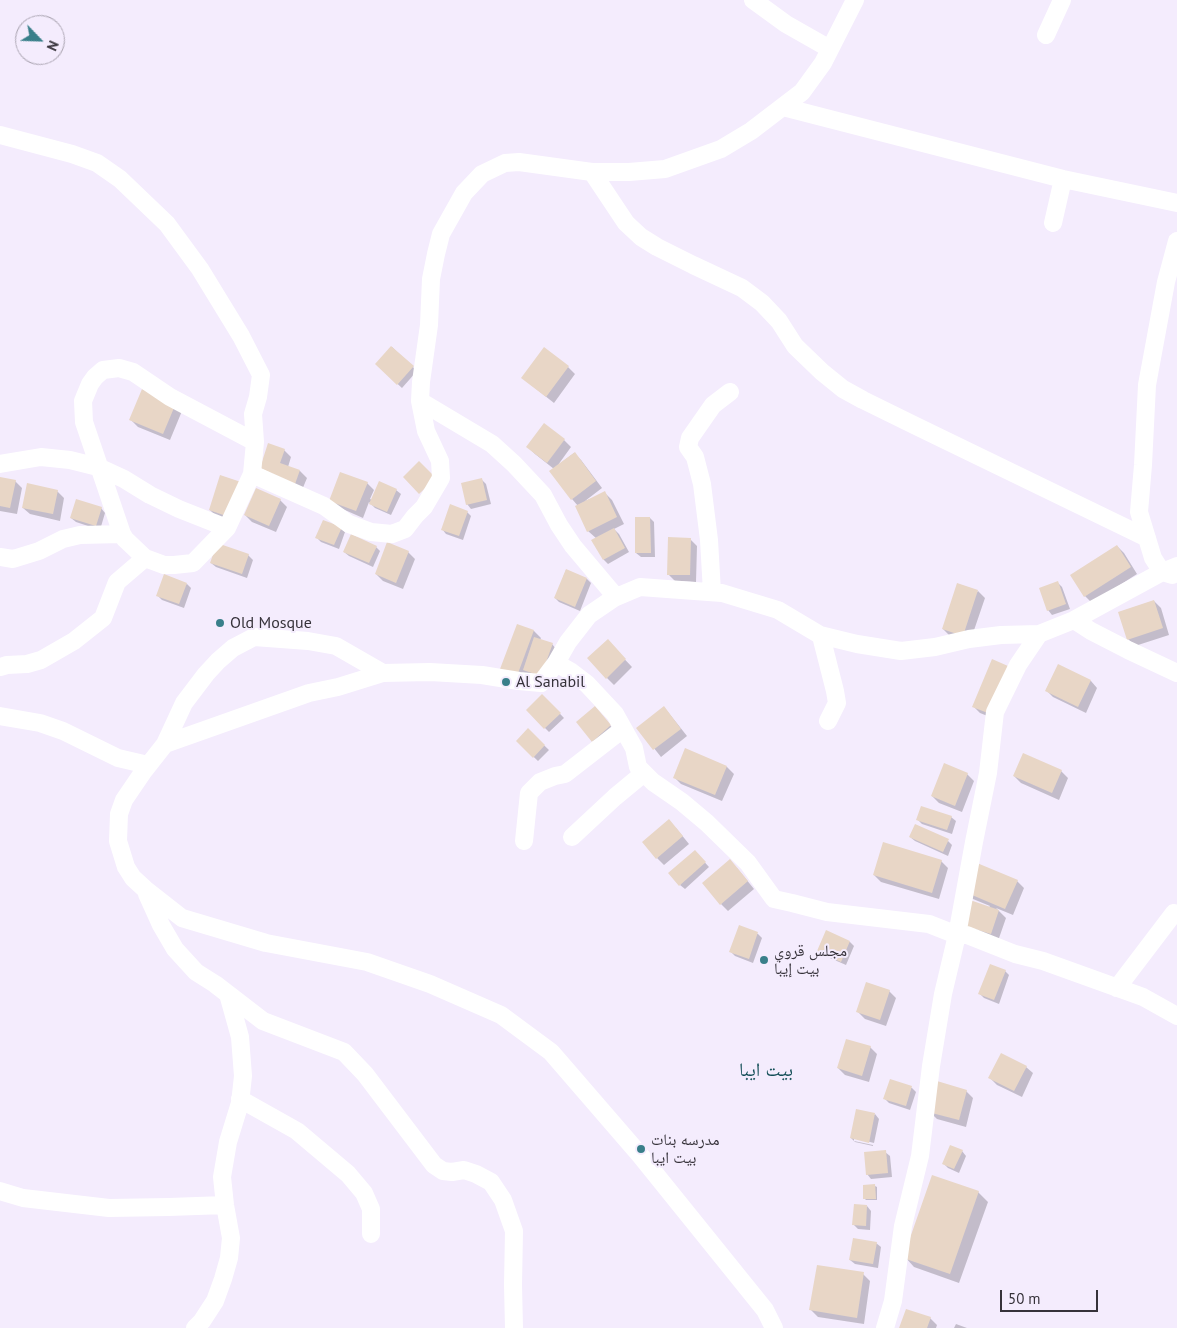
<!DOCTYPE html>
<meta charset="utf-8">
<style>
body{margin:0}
#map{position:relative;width:1177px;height:1328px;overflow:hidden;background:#f4ecfd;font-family:"PT Sans",sans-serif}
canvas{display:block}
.north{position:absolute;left:15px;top:15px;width:50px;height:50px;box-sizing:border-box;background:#f4ecfd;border:1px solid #a8a2af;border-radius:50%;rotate:114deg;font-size:14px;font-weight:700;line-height:20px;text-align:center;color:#36323a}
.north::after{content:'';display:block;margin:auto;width:18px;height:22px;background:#397f8a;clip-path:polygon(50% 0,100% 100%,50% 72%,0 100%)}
.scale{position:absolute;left:1000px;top:1290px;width:98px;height:22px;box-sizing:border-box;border:2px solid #36323a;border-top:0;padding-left:6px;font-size:15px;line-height:18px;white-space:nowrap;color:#36323a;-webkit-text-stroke:4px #f4ecfd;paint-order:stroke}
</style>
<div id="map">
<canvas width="1177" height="1328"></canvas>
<div class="north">N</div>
<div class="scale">50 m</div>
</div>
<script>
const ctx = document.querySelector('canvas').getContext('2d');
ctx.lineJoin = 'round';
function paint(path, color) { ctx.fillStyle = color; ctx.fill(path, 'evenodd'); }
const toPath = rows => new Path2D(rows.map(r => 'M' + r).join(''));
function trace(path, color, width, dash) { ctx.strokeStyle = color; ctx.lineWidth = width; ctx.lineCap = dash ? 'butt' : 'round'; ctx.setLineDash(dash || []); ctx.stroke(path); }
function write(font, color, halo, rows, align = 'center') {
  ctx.font = font + ' "PT Sans","Noto Naskh Arabic",sans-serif'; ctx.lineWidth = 4; ctx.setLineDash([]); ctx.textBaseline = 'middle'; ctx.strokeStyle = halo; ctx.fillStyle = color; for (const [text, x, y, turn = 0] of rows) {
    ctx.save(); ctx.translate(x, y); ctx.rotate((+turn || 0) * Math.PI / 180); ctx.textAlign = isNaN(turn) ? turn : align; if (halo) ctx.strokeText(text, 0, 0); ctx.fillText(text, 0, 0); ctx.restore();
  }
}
paint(toPath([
 [392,347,417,371,402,388,376,364],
 [544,349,568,367,575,374,554,403,530,384],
 [175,404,182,411,170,440,138,427,131,420],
 [544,425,564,440,571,447,558,465,574,453,581,460,602,488,585,501,605,493,612,500,624,524,614,529,619,534,629,552,608,564,604,560,597,539,588,531,578,506,572,499,554,469,535,454,528,447],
 [284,450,291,457,288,467,300,471,307,478,302,490,267,478],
 [0,478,15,481,22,488,17,514,0,511],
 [482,480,486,484,491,504,471,509,467,504],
 [367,483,374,490,370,499,372,500,396,490,401,494,391,515,375,508,369,502,363,518,338,507,331,500],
 [247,490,236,523,217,517,210,510],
 [57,491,64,498,60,521,30,514,23,508],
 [280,500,287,507,276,532,252,522,245,515],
 [101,508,105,513,100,530,76,522,71,518],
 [467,512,471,516,463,540,446,534,442,529],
 [650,518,654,522,655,557,641,557,636,553],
 [341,528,345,532,339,549,321,542,317,538],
 [690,539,697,546,696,582,675,581,668,574],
 [1117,546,1124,553,1137,574,1092,603,1085,596,1072,575],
 [376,547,380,551,373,567,349,556,344,552],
 [408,552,415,559,403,589,383,581,376,574],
 [248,555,253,560,247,578,216,567,211,563],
 [566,570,587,579,591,583,580,611,559,602,555,598],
 [1058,583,1062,587,1070,609,1052,615,1048,610],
 [187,584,191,588,184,608,162,600,157,595],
 [978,591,985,598,970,642,950,636,943,629],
 [1154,601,1161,608,1169,635,1135,646,1128,639],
 [518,625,534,631,541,638,540,640,552,644,556,649,546,680,527,673,524,682,508,676],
 [614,648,632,667,614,685,607,678],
 [993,661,995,719,980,713,973,706],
 [1058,666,1091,681,1097,688,1086,713,1053,697,1046,690],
 [542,695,564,718,549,732,527,710],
 [664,707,687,736,661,757,638,728],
 [599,712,614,730,597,745,593,741],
 [528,730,549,750,538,761,517,741],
 [685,750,727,767,734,774,722,801,681,784,674,777],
 [1061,771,1068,778,1059,800,1021,783,1014,776],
 [967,774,974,781,962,812,939,803,932,796],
 [951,817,956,821,952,834,922,824,917,819],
 [676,828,689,844,664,865,657,858],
 [910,837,948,841,952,845,948,856,915,841],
 [699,856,709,867,685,889,680,885],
 [941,861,948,868,939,899,881,882,874,875],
 [737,868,754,889,728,911,721,904],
 [1017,881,1024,888,1013,915,996,908,1006,918,998,941,970,931,990,906,973,899,966,892],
 [740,927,758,934,762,938,753,963,735,956,731,952],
 [827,932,850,942,854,946,846,965,823,955,818,951],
 [1005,971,1009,975,999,1004,984,998,980,994],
 [889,991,896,998,886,1026,865,1019,858,1012],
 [870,1047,877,1054,869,1082,845,1075,838,1068],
 [1026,1067,1033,1073,1022,1097,997,1085,990,1078],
 [891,1081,912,1088,916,1092,910,1110,889,1103,885,1099],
 [966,1091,973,1098,966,1127,937,1119,930,1112],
 [875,1114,879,1119,874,1143,854,1138,854,1141,873,1145,873,1146,855,1142,851,1138],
 [962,1151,966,1156,959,1173,948,1168,943,1163],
 [885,1152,890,1156,892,1177,871,1179,867,1174],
 [875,1186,877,1187,877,1200,866,1200,864,1198],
 [978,1192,988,1202,959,1283,914,1267,905,1257],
 [867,1206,871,1211,870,1230,858,1229,853,1224],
 [876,1243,881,1247,878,1268,855,1264,850,1260],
 [863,1274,870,1281,864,1324,818,1317,811,1310],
 [930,1318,937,1325,936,1328,901,1328],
 [956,1324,967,1328,954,1328]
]), '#0003');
paint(toPath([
 [391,346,414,366,397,385,375,364],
 [544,347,569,366,546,397,521,378],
 [142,389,176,403,163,434,129,420],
 [544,423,565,439,547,463,526,447],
 [268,443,285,449,280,463,300,470,295,484,260,468],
 [575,452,596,481,571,500,549,471],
 [419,461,436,478,419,494,403,477],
 [340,472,368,482,356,511,329,501],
 [220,475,241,482,229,517,209,510],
 [0,477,16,480,10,508,0,506],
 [482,478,487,500,466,505,461,483],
 [379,481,397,489,387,512,369,504],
 [27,483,58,490,53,514,22,508],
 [256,488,281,499,269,526,244,515],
 [605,491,617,517,587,532,575,506],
 [76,499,102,507,96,526,70,518],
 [450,504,468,511,459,536,441,530],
 [635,517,650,517,651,553,635,553],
 [323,520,342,527,334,545,315,538],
 [614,528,625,548,603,560,591,540],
 [351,534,377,546,369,563,343,552],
 [668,537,691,538,690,575,667,575],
 [387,542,409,551,396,583,375,574],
 [217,543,249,554,242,574,210,563],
 [1117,545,1131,567,1084,597,1070,575],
 [566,569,587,578,575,607,554,598],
 [164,574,187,583,179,604,156,596],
 [1058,581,1066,604,1047,611,1039,588],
 [957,583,978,590,963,636,942,629],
 [1154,600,1163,628,1127,640,1118,612],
 [517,624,534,630,517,676,500,669],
 [534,637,553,643,541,676,523,670],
 [608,639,626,659,606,679,587,658],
 [992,659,1008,666,988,713,972,707],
 [1058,664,1091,680,1078,707,1045,691],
 [542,694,561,713,544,729,526,710],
 [595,706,611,725,592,742,576,722],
 [664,706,681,729,653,750,636,728],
 [528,728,545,745,533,758,516,741],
 [685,748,727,766,715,795,673,778],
 [1023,753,1062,770,1052,793,1013,776],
 [944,763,968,773,955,806,931,796],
 [921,806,952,816,947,830,916,820],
 [669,819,683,836,656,859,642,842],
 [915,824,949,839,943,852,909,837],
 [883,842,942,860,932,893,873,875],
 [695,850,706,862,679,886,668,873],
 [730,859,748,881,720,905,702,883],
 [977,863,1018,880,1005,909,965,892],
 [970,900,999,910,991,934,962,925],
 [739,925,758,932,749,959,729,952],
 [826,930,850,941,841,962,817,951],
 [990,964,1006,970,994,1000,978,994],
 [866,982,890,990,880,1020,856,1012],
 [846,1039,871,1046,862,1076,837,1068],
 [1001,1053,1027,1066,1014,1091,988,1078],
 [890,1079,912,1086,906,1106,883,1099],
 [937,1081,967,1090,959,1120,928,1112],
 [856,1109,875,1113,869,1143,850,1138],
 [950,1145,963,1150,954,1169,942,1164],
 [886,1150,888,1173,866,1175,864,1152],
 [932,1175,979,1191,950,1274,903,1258],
 [875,1184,876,1199,863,1199,863,1185],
 [854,1204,867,1205,866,1226,852,1225],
 [853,1238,877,1242,873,1264,849,1260],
 [817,1265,864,1272,857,1318,809,1310],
 [906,1309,931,1317,927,1328,899,1328]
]), '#e8d6c6');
trace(toPath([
 [753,0,786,24,830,49],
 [1046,35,1062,0],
 [783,107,1063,179,1177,203],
 [0,135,72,154,97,163,120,179,167,224,200,269,241,336,261,375,258,397,253,414,255,442,252,474,227,528,193,563,174,565,164,565,145,558,117,582,103,618,74,641,41,660,27,664,7,665,0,667],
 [592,172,626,223,641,237,657,247,693,265,742,288,762,303,779,321,795,346,822,372,843,389,863,400,918,427,1147,538],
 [1053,223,1063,179],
 [420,401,492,444,514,464,543,495,559,525,573,546,616,597],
 [0,464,41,457,70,460,98,467,124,479,150,495,179,509,227,528],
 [252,474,324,506,349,524,371,532,392,534,405,529,415,516,424,507,441,478,440,461,426,431,420,401,421,382,429,325,431,279,436,254,441,234,464,193,482,174,505,163,519,162,592,172,629,172,665,169,721,149,751,131,802,92,823,63,855,0],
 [0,557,13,559,39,551,63,539,80,535,122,534],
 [145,558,125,539,122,534,84,422,83,401,90,384,95,377,103,370,119,368,133,372,170,397,255,442],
 [1172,575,1162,572,1153,558,1139,512,1143,465,1147,385,1166,282,1177,241],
 [712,592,709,540,702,484,695,457,688,447,690,438,713,405,730,392],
 [1074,620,1091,631,1128,650,1177,673],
 [821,636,835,691,837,703,828,721],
 [556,663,570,671,587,684,615,714,634,748,638,767,653,782,682,802,707,823,748,863,774,899,792,903,827,912,929,924,957,935,967,935,1015,954,1043,961,1143,997,1177,1016],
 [0,716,40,723,63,731,118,758,148,765],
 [165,744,184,703,206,674,218,661,233,648,254,637,308,641,336,646,383,673],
 [572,837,615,797,644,773],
 [524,841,529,793,540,782,555,776,565,774,623,729],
 [147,894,161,925,175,949,196,972,215,984,263,1021,344,1052,365,1074,434,1165,443,1171,452,1172,464,1170,476,1174,491,1182,503,1200,514,1231,513,1285,514,1328],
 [1117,988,1174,913],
 [240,1099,297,1131,348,1174,364,1193,371,1209,371,1234],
 [0,1191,23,1198,109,1208,169,1207,225,1205],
 [195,1328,202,1321,215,1301,223,1279,229,1258,231,1238,225,1205,222,1177,228,1142,240,1103,243,1076,240,1037,228,994],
 [774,1328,765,1310,640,1155,551,1052,501,1015,430,984,367,962,266,943,182,918,145,889,133,878,126,867,118,841,119,814,124,800,143,772,165,744,309,693,338,687,383,673,430,672,482,675,519,681,541,683,556,663,568,642,589,615,614,598,640,587,722,593,778,610,820,635,857,644,901,651,935,647,969,639,1001,635,1039,634],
 [885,1328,893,1301,903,1226,920,1156,931,1066,943,994,957,935,974,842,988,773,995,712,1018,665,1039,634,1074,620,1162,572,1177,566]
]), '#fff', 18);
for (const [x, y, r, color] of [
 [220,623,5,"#397f8a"],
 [506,682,5,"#397f8a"],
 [764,960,5,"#397f8a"],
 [641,1149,5,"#397f8a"]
]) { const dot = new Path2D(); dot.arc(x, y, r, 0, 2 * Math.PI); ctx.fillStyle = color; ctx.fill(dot); trace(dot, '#f4ecfd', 2); }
write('16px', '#36323a', '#f4ecfd', [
 ["Old Mosque",230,623],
 ["Al Sanabil",516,682],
 ["مجلس قروي",774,951],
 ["بيت إيبا",774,969],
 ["مدرسه بنات",651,1140],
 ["بيت ايبا",651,1158]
], 'left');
write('19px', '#134e57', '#f4ecfd', [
 ["بيت ايبا",766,1071]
]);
</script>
